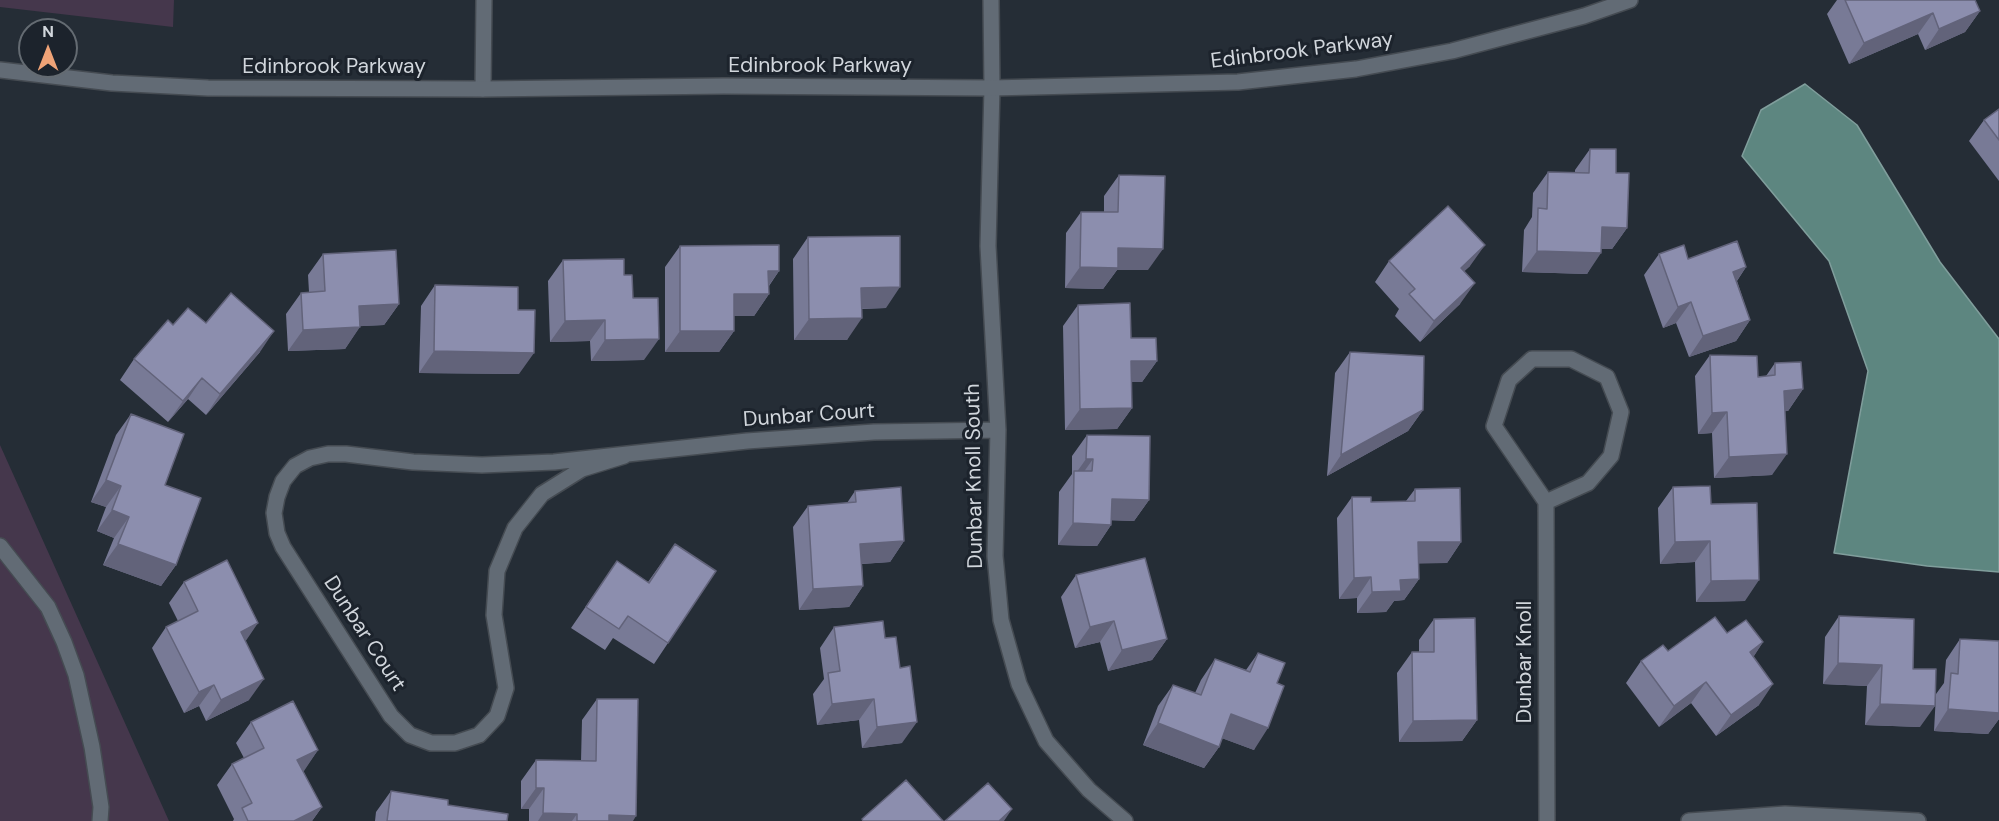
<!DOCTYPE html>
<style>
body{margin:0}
#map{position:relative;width:1999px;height:821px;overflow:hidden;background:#252d36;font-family:"DM Sans",sans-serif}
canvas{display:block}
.north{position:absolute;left:18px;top:18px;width:60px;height:60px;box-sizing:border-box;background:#1c232c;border:2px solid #646b72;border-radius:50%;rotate:0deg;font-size:16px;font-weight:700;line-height:24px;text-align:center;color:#d1d6dc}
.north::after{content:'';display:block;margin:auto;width:21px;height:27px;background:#efa377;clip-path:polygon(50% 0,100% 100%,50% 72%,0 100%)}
</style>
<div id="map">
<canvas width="1999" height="821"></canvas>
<div class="north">N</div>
</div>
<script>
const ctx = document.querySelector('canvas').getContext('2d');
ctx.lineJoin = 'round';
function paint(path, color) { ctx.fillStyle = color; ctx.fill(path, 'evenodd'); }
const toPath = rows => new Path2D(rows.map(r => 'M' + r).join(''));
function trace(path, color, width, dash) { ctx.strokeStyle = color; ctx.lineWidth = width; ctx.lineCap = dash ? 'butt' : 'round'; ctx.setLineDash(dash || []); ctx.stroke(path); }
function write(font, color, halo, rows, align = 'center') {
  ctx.font = font + ' "DM Sans",sans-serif'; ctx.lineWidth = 6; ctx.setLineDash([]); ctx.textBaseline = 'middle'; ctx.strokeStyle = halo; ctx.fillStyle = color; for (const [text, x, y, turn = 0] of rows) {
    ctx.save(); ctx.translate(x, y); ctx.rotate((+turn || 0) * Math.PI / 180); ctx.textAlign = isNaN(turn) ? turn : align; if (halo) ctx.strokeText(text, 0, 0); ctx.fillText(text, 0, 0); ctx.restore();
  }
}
paint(toPath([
 [0,0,174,0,173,27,0,7],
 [0,445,169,821,0,821]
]), '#45374c');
const water = toPath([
 [1805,84,1857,125,1940,262,1999,339,1999,572,1927,566,1834,553,1868,371,1829,261,1742,156,1761,110,1805,84]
]);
paint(water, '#5d8680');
trace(water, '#809e9c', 1.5);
const lane = toPath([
 [0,546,48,607,64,642,76,675,92,747,101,807,100,821]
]);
const street = toPath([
 [991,0,992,88,988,246,998,430,995,556,1001,620,1019,684,1046,741,1089,790,1125,821],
 [483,89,484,0],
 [624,456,582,469,542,494,515,528,497,571,494,615,506,688,497,716,479,735,455,743,431,743,410,735,391,716,283,547,277,533,274,513,277,497,283,481,295,466,310,458,328,454,346,454,413,462,482,465,554,462,747,441,874,432,998,430],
 [1546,502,1588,483,1611,456,1621,412,1607,377,1571,359,1532,359,1509,380,1494,426,1546,502,1547,821],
 [1689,821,1785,814,1918,821]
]);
const secondary = toPath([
 [0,70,112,83,208,88,483,89,724,86,992,88,1238,82,1356,69,1452,51,1584,16,1630,0]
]);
trace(lane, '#454b52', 18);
trace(street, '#454b52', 18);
trace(secondary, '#454b52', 18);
trace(lane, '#626b75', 15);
trace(street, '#626b75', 15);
trace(secondary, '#626b75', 15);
paint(toPath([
 [1837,0,1975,0,1980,11,1965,32,1925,50,1918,34,1849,64,1827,14],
 [1999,109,1999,181,1969,141,1984,120],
 [1590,149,1616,173,1627,228,1612,249,1601,249,1587,274,1522,272,1524,230,1532,217,1533,193,1548,172,1575,173,1575,170],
 [1119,175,1148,270,1117,270,1103,289,1065,288,1066,233,1081,212,1104,212,1104,196],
 [808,237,886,308,862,309,847,340,794,340,793,259],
 [680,246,779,271,769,286,769,294,754,316,734,316,734,331,719,352,665,352,665,267],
 [323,254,399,304,384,325,360,326,345,349,288,351,286,314,301,293,309,292,308,275],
 [1659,254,1746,267,1737,281,1750,320,1736,341,1689,357,1676,323,1663,328,1644,275],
 [563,260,633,298,644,360,591,361,590,341,550,342,548,281],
 [1389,261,1470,266,1464,271,1460,304,1420,342,1395,316,1399,309,1375,282],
 [435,285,518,310,519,374,419,373,421,306],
 [1078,305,1131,338,1157,361,1142,382,1131,382,1132,408,1117,429,1065,430,1063,326],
 [206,323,260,352,206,415,188,399,168,422,120,380,134,359,173,325],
 [1350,352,1423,410,1408,431,1327,476,1335,373],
 [1710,355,1758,377,1766,376,1775,363,1803,389,1788,411,1785,411,1772,475,1714,478,1712,433,1698,434,1695,376],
 [131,414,165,485,176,565,161,586,103,565,114,538,97,531,106,507,91,502,116,435],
 [1087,435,1149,500,1134,521,1111,520,1111,525,1097,546,1058,545,1059,492,1072,474,1072,456],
 [1673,487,1711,504,1745,601,1696,602,1695,562,1660,564,1658,508],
 [1415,489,1461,542,1447,563,1418,563,1419,579,1404,600,1394,601,1386,612,1357,613,1357,598,1339,599,1337,518,1352,497,1371,502,1406,501],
 [855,491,904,541,890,562,862,564,863,586,849,607,799,610,793,527,808,506,847,503],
 [675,544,668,643,654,664,613,638,605,650,571,628,617,561,648,582],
 [1076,575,1167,639,1152,660,1108,671,1100,642,1075,648,1061,597],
 [184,582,245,642,249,700,206,721,199,706,184,713,152,648,166,627,178,621,169,603],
 [1839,616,1913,669,1920,727,1865,725,1867,686,1823,684,1825,637],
 [1434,619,1477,720,1462,741,1399,742,1397,673,1412,652,1419,652,1419,640],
 [834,627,902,743,862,748,859,720,817,725,813,694,824,679,820,648],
 [1727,633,1763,642,1753,657,1759,705,1716,736,1691,703,1659,727,1626,683,1641,661,1668,651],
 [1960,639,1999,641,1999,719,1988,734,1934,731,1936,694,1944,683,1946,660],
 [1258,653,1277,683,1254,750,1222,738,1219,747,1204,768,1143,745,1158,706,1173,685,1195,693,1201,680,1215,659,1246,670],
 [597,699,633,821,529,821,529,809,521,809,521,781,536,760,581,761,582,720],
 [251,722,318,750,303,771,322,807,312,821,233,821,234,819,217,785,232,764,244,758,236,743],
 [391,791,448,805,507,821,375,821,376,812]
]), '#787a96');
paint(toPath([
 [1980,11,1965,32,1925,50,1939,29],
 [1933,13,1918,34,1849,64,1864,43],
 [1602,227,1627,228,1612,249,1587,249],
 [1485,245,1470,266,1446,289,1461,268],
 [1118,248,1163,249,1148,270,1117,270,1103,289,1065,288,1080,267],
 [1537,251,1601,253,1587,274,1522,272],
 [1746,267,1732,288,1733,272],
 [768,271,779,271,764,292],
 [1475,283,1460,304,1420,342,1434,321],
 [900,287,886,308,847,309,861,288],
 [734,294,769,294,754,316,719,316],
 [1691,302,1676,323,1663,328,1678,307],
 [399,304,384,325,344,327,359,306],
 [862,318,847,340,794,340,809,319],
 [605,320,590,341,550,342,565,321],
 [1750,320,1736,341,1689,357,1703,336],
 [360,327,345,349,288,351,303,330],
 [274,331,260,352,206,415,220,394],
 [680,331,734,331,719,352,665,352],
 [659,339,644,360,591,361,605,340],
 [434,351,534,353,519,374,419,373],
 [1131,361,1157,361,1142,382,1116,382],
 [202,378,188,399,168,422,183,401],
 [1803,389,1788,411,1769,412,1784,391],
 [1132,408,1117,429,1065,430,1080,409],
 [1423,410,1408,431,1327,476,1341,455],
 [1727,412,1712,433,1698,434,1712,413],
 [1787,454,1772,475,1714,478,1729,457],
 [1086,459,1093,459,1078,480,1074,476],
 [106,480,121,486,106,507,91,502],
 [1112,499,1149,500,1134,521,1097,520],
 [112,510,129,517,114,538,97,531],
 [1073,523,1111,525,1097,546,1058,545],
 [904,541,890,562,845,565,860,544],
 [1710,541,1695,562,1660,564,1675,542],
 [1418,542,1461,542,1447,563,1403,564],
 [118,544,176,565,161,586,103,565],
 [1371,577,1357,598,1339,599,1354,578],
 [1419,579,1404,600,1394,601,1386,612,1357,613,1372,592,1400,580],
 [1759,580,1745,601,1696,602,1711,581],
 [863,586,849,607,799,610,813,589],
 [1114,621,1100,642,1075,648,1090,627],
 [258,623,243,645,241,632],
 [1167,639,1152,660,1108,671,1122,650],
 [1763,642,1749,664,1750,652],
 [1838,663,1882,665,1867,686,1823,684],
 [264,679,249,700,206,721,221,700],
 [1706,682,1691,703,1659,727,1674,706],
 [1773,684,1759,705,1716,736,1731,715],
 [214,685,199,706,184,713,199,692],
 [874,699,859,720,817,725,832,704],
 [1880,704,1935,706,1920,727,1865,725],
 [1948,709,1999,713,1999,719,1988,734,1934,731],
 [1231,714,1268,728,1254,750,1216,736],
 [1477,720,1462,741,1399,742,1413,721],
 [917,722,902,743,862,748,877,727],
 [1158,723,1219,747,1204,768,1143,745],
 [318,750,304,771,283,781,297,760],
 [536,788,544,788,529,809,521,809],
 [322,807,312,821,294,821],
 [1012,809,1004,821,999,821],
 [543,813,577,814,572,821,538,821],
 [609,815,636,816,633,821,605,821]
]), '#62637a');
const building = toPath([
 [1845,0,1975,0,1980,11,1939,29,1933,13,1864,43,1845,0],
 [1999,109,1999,140,1984,120,1999,109],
 [1590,149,1616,149,1616,173,1629,173,1627,228,1602,227,1601,253,1537,251,1538,208,1547,209,1548,172,1589,173,1590,149],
 [1119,175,1165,176,1163,249,1118,248,1118,268,1080,267,1081,212,1118,212,1119,175],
 [1448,206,1485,245,1461,268,1475,283,1434,321,1409,294,1415,289,1389,261,1448,206],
 [900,236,900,287,861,288,862,318,809,319,808,237,900,236],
 [1737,241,1746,267,1733,272,1750,320,1703,336,1691,302,1678,307,1659,254,1684,245,1688,259,1737,241],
 [779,245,779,271,768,271,769,294,734,294,734,331,680,331,680,246,779,245],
 [396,250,399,304,359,306,360,327,303,330,301,293,325,291,323,254,396,250],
 [624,259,624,275,632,275,633,298,658,298,659,339,605,340,605,320,565,321,563,260,624,259],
 [435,285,518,287,518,310,535,310,534,353,434,351,435,285],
 [231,293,274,331,220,394,202,378,183,401,134,359,168,320,173,325,188,308,206,323,231,293],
 [1130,303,1131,338,1156,338,1157,361,1131,361,1132,408,1080,409,1078,305,1130,303],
 [1350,352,1424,356,1423,410,1341,455,1350,352],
 [1710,355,1757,356,1758,377,1775,375,1775,363,1801,362,1803,389,1784,391,1787,454,1729,457,1727,412,1712,413,1710,355],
 [131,414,184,434,165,485,201,498,176,565,118,544,129,517,112,510,121,486,106,480,131,414],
 [1087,435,1150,436,1149,500,1112,499,1111,525,1073,523,1074,471,1092,471,1093,459,1086,459,1087,435],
 [1710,486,1711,504,1757,503,1759,580,1711,581,1710,541,1675,542,1673,487,1710,486],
 [901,487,904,541,860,544,863,586,813,589,808,506,856,502,855,491,901,487],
 [1460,488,1461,542,1418,542,1419,579,1400,580,1401,591,1372,592,1371,577,1354,578,1352,497,1371,497,1371,502,1415,501,1415,489,1460,488],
 [675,544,716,571,668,643,628,616,619,629,586,607,617,561,649,583,675,544],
 [1145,558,1167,639,1122,650,1114,621,1090,627,1076,575,1145,558],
 [227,560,258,623,241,632,264,679,221,700,214,685,199,692,166,627,198,611,184,582,227,560],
 [1839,616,1914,619,1913,669,1936,669,1935,706,1880,704,1882,665,1838,663,1839,616],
 [1715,617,1727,633,1746,620,1763,642,1750,652,1773,684,1731,715,1706,682,1674,706,1641,661,1663,645,1668,651,1715,617],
 [1475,618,1477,720,1413,721,1412,652,1434,652,1434,619,1475,618],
 [883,621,885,638,896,637,900,668,910,666,917,722,877,727,874,699,832,704,828,673,840,671,834,627,883,621],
 [1960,639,1999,641,1999,713,1948,709,1951,673,1958,674,1960,639],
 [1258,653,1285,663,1277,683,1284,686,1268,728,1231,714,1219,747,1158,723,1173,685,1201,695,1215,659,1250,672,1258,653],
 [597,699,638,699,636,816,609,815,609,821,577,821,577,814,543,813,544,788,536,788,536,760,596,761,597,699],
 [293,701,318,750,297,760,322,807,294,821,248,821,242,808,252,803,232,764,264,748,251,722,293,701],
 [906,780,943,821,863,821,862,819,906,780],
 [988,783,1012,809,999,821,945,821,988,783],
 [391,791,448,800,448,805,508,814,507,821,387,821,391,791]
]);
paint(building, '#8c8eae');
trace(building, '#62637a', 1.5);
write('21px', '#d1d6dc', '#1c232c', [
 ["Edinbrook Parkway",1302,51,-7],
 ["Edinbrook Parkway",820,66],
 ["Edinbrook Parkway",334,67],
 ["Dunbar Court",809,416,-4],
 ["Dunbar Knoll South",975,476,-91],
 ["Dunbar Court",364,634,57],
 ["Dunbar Knoll",1525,662,-90]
]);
</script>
